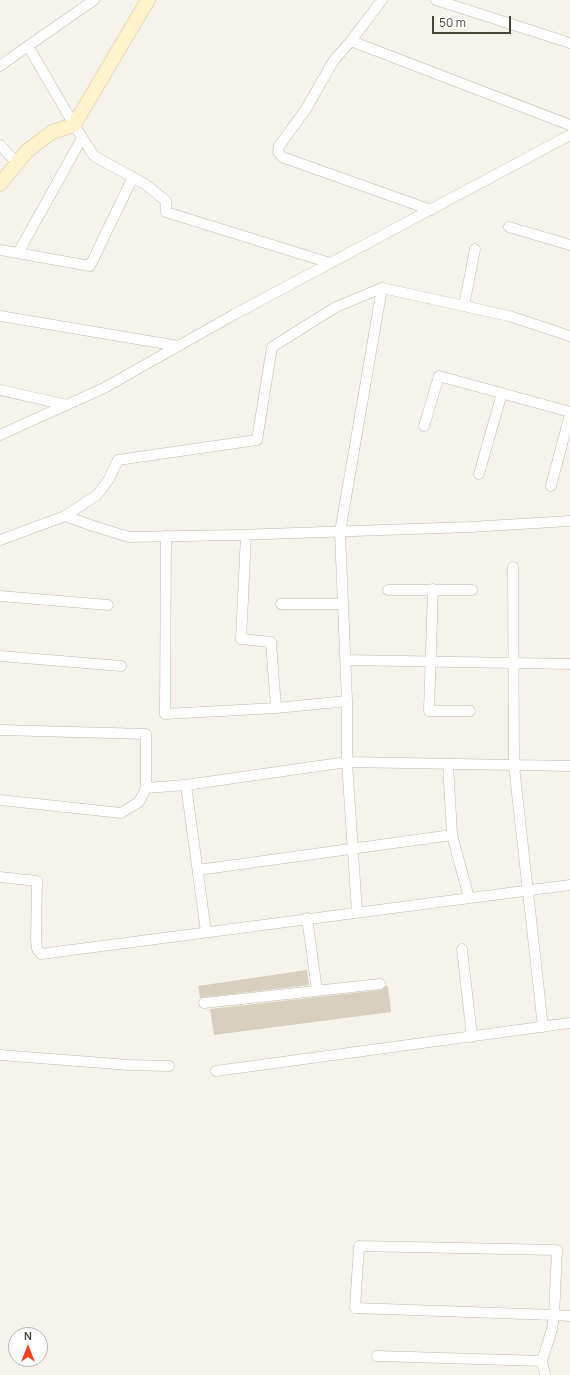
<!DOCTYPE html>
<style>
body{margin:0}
#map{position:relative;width:570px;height:1375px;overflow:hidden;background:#f6f3ec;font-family:Manrope,sans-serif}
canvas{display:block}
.north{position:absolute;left:8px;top:1327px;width:40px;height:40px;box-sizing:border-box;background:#fff;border:1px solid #b7b4b0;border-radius:50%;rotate:0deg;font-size:11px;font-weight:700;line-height:16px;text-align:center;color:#4b4439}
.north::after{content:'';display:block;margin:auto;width:14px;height:18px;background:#fc3f1d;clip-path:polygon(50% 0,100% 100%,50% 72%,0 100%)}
.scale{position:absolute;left:432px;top:16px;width:79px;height:18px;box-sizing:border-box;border:2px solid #4b4439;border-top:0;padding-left:5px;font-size:12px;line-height:14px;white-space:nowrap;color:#4b4439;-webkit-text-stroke:3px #fff;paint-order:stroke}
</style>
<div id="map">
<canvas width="570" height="1375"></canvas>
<div class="north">N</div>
<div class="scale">50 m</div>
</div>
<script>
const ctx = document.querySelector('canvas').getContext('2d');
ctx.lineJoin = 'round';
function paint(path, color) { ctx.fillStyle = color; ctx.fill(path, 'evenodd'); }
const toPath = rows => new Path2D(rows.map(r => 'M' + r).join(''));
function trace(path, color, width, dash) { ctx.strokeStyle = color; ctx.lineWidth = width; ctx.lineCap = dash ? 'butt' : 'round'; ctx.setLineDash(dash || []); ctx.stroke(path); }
paint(toPath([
 [307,970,309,985,200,998,198,986],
 [386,986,388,986,391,1012,214,1035,210,1009,381,990]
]), '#d8cfc1');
const street = toPath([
 [94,0,28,46,74,125,94,156,145,184,166,201,166,212,330,263],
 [382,0,351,41,570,125],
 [436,0,570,43],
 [351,41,334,60,306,109,279,146,278,152,282,157,431,210],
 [0,66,28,46],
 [0,145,17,163],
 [509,227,570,245],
 [0,250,90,266,133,177],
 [18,253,82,138],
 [464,306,475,249],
 [0,316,178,346],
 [0,390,67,405],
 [424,426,439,376,570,412],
 [0,435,104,388,235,314,570,135],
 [479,474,502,393],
 [551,486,570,414],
 [65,516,97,495,109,479,118,460,257,440,272,347,336,307,382,288],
 [246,535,241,639,271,642,276,708],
 [166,536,165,714,276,708,347,701,347,762,357,912],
 [0,540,65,516,93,526,129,537,237,535,470,527,570,521],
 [513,567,514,766,543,1027],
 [433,589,429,711,470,711],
 [388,590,472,590],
 [0,596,108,605],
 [281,604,343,604],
 [0,656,121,666],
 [345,660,570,664],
 [347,701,340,532,382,288,509,316,570,336],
 [0,730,146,734,146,788,186,785,347,762,570,766],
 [448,764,452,835],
 [186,785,206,932],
 [0,800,121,813,139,802,146,788],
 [198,870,452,835,469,898],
 [0,877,37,881,36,940,37,949,41,954,570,885],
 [307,918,317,990],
 [462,949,472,1037],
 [204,1003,380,984],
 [0,1055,129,1065,169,1066],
 [216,1071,570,1023],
 [359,1246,557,1250,554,1315,355,1308,359,1246],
 [377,1356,542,1361],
 [545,1375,542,1361,552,1329,554,1315,570,1316]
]);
const secondary = toPath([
 [0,184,27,151,52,132,74,125,148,0]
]);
trace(street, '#c2bbae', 11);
trace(secondary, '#d6c79b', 15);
trace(street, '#fff', 10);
trace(secondary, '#fff3cd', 14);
</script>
